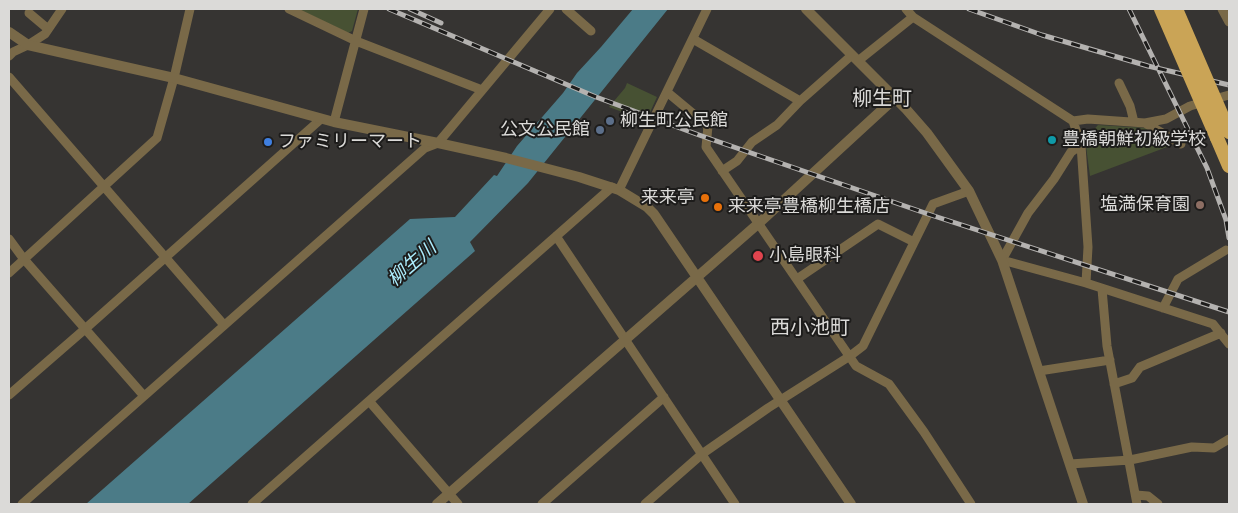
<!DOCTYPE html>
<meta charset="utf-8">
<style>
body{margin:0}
#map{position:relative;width:1238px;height:513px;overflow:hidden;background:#363432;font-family:Quicksand,sans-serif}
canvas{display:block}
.frame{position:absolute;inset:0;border:10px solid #dbdad8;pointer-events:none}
</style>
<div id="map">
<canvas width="1238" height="513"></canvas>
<div class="frame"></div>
</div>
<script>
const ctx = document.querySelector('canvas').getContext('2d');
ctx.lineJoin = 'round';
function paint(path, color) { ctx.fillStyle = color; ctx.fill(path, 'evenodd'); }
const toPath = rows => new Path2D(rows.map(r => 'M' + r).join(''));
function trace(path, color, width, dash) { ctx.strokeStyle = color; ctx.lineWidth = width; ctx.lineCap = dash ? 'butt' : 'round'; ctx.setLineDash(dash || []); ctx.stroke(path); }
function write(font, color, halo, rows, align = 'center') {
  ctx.font = font + ' Quicksand,"Noto Sans JP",sans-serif'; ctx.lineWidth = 4; ctx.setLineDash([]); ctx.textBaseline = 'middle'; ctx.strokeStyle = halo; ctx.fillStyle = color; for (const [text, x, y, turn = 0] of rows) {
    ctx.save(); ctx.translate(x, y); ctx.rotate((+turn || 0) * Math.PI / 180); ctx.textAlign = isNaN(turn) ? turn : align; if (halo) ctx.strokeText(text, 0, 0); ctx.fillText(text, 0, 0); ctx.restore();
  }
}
paint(toPath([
 [298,9,358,9,352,31,348,33],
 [627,83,657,97,646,121,609,107,625,88],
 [1098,125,1147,128,1167,147,1090,176,1085,139]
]), '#475133');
paint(toPath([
 [633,9,668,9,528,183,470,242,475,251,188,504,86,504,410,219,455,217,494,175,497,176,517,146,563,93,577,73,601,47]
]), '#4b7b87');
trace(toPath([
 [289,9,356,41,482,90],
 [566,9,591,31],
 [906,9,913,17,1073,121,1088,119,1145,123,1166,119,1190,106,1229,95],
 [1222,9,1229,22],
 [29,13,48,29],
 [693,39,800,101],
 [9,56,13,52,28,45,45,34,62,9],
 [858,61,913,17],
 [9,77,224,325],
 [1119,83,1130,106,1134,122],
 [667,92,708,126,706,147,856,366,889,384,924,432,971,504],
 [1073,121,1081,145,1071,152,1054,179,1028,213,1002,260,1086,283,1213,324,1229,344],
 [334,122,364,9],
 [1145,123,1181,144],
 [1081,145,1088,247,1086,283],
 [722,171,737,161,752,142,777,125,800,101,852,55],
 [619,190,707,9],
 [556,236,735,504],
 [9,239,23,258,144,396],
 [9,273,157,138,174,78,190,9],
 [797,279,878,224,914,242],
 [1102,289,1107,346,1137,504],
 [1163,308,1178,279,1226,250],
 [1039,371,1110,360],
 [1114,384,1132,378,1140,367,1221,333],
 [9,395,85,329,321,119],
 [369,401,458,504],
 [1070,464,1130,460,1192,447,1214,448,1229,439],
 [1136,495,1148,496,1158,504],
 [22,504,425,148,438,143,550,9],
 [252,504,612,187],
 [542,504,664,397],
 [645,504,702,454,768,408,850,356,863,346,933,204,969,191]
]), '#796948', 9);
trace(toPath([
 [806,9,906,109,927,133,969,191,1002,260,1083,504],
 [9,32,28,45,174,78,334,122,438,143,506,158,579,177,619,190,647,207,654,214,851,504],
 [437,504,759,223,895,98]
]), '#796948', 10);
trace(toPath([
 [1217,138,1229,166]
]), '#caa456', 14);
const rail = toPath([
 [389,9,596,97,699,135,928,214,1229,312],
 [410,9,441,23],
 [969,9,1042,35,1148,66,1229,85],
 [1129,9,1207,168,1226,220,1229,238]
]);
trace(rail, '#b4b2b0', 5);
trace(rail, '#1d1c1b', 3, [9]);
trace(toPath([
 [1161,9,1217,138],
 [1176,9,1229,132]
]), '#caa456', 14);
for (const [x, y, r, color] of [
 [610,121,5,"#5c6f8a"],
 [600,130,5,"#5c6f8a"],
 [1052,140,5,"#0f9aa8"],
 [268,142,5,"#3f7fe0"],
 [705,198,5,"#e8710a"],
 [1200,205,5,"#8d6e63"],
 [718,207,5,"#e8710a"],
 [758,256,6,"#e0444e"]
]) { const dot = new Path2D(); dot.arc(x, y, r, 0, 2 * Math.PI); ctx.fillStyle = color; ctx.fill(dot); trace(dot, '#1d1c1b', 2); }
write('18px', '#dbdad8', '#1d1c1b', [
 ["柳生町公民館",620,121],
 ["公文公民館",590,130,"right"],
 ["豊橋朝鮮初級学校",1062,140],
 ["ファミリーマート",278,142],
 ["来来亭",695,198,"right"],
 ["塩満保育園",1190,205,"right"],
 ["来来亭豊橋柳生橋店",728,207],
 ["小島眼科",769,256]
], 'left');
write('italic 19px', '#acedfd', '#1d1c1b', [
 ["柳生川",412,264,-41]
]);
write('20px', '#dbdad8', '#1d1c1b', [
 ["柳生町",882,99],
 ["西小池町",810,328]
]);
</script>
